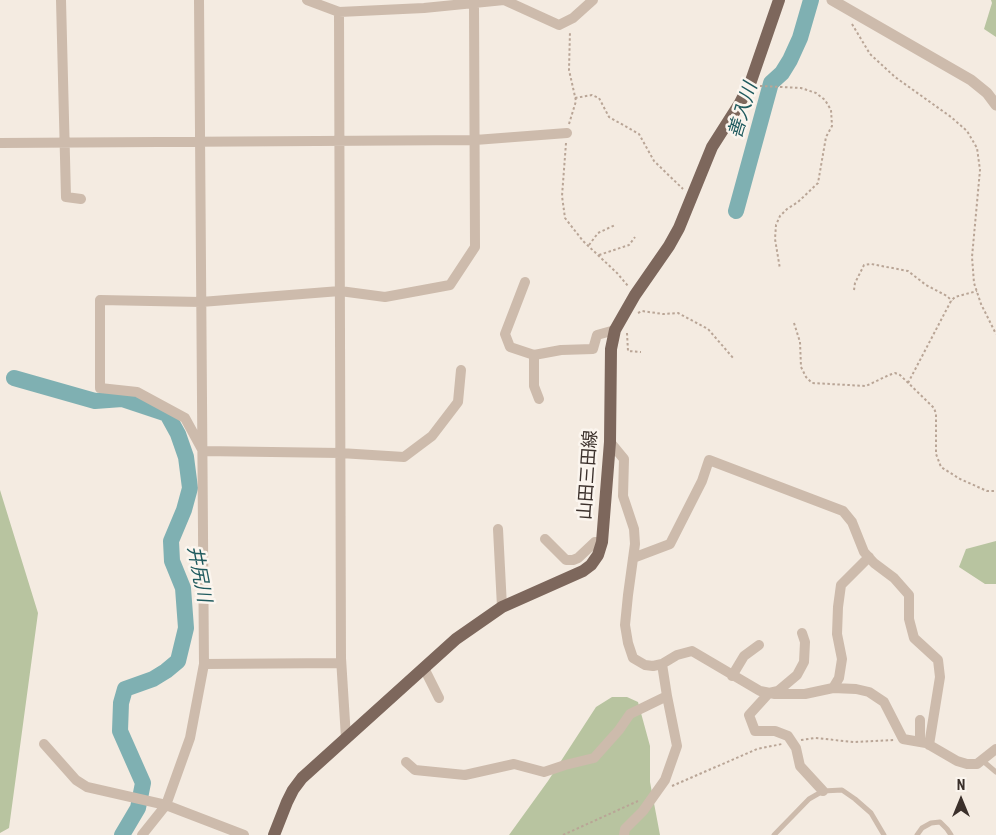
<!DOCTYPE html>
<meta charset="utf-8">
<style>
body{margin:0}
#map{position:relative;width:996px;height:835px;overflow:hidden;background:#f4ebe1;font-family:"Roboto Condensed",sans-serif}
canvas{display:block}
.north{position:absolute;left:936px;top:775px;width:50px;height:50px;-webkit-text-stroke:4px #fbf5ee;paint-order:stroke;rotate:0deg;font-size:14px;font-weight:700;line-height:20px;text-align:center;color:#3b302b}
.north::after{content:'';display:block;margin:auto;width:18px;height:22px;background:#3b302b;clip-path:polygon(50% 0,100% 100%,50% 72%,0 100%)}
</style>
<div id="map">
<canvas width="996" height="835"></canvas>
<div class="north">N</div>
</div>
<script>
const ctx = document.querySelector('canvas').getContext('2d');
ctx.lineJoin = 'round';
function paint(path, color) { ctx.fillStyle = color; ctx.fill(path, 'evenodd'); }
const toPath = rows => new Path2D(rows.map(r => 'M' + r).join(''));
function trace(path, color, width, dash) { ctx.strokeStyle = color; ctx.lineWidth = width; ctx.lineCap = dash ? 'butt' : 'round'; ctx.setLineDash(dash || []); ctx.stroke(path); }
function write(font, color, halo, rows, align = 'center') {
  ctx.font = font + ' "Roboto Condensed","Noto Sans JP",sans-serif'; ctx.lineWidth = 5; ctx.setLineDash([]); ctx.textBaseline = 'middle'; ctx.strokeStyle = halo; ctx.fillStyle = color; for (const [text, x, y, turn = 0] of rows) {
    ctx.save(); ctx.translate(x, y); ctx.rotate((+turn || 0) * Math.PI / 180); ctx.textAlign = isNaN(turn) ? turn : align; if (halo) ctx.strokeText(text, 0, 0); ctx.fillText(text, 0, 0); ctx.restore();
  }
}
paint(toPath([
 [991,0,996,0,996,37,984,29,992,3],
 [0,490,38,613,9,828,0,833],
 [996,541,996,584,985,584,959,567,966,549],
 [612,697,627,697,638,702,650,746,650,782,660,835,509,835,548,781,596,707]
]), '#b8c4a0');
trace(toPath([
 [736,211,771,83,782,73,790,60,800,38,811,0],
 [14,378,95,401,122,399,167,414,178,434,186,457,190,488,184,510,171,541,172,561,183,588,186,628,178,661,166,671,153,679,125,689,121,703,120,731,143,783,138,808,122,835]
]), '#7fb0b2', 16);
trace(toPath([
 [852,24,870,54,895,77,951,117,967,131,977,148,980,170,972,257,974,283,981,304,996,334],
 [760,86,801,88,816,93,825,100,831,110,832,126,826,137,818,183,798,202,787,209,780,216,776,225,775,239,780,269],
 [575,98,592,95,599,98,609,117,639,134,654,161,683,189],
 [569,124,576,101,569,70,570,31],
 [566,143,562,196,565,218,583,241,617,273,628,286],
 [589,245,598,233,615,225],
 [599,255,629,245,635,237],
 [854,290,855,283,864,265,871,264,908,271,926,285,947,296,952,301],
 [638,313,642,311,663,314,678,313,708,329,734,359],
 [794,323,800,342,801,367,806,377,812,383,866,386,889,375,895,373,900,375,934,408,936,414,936,454,941,467,960,479,987,491,996,491],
 [627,333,628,351,641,352],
 [908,383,951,301,955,297,977,291],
 [801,740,815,738,854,742,894,740],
 [672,786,757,749,782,744],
 [563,835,638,801]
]), '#b9a596', 2, [2.5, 2.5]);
trace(toPath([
 [983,761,996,772],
 [774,835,809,799,823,791,842,790,855,799,871,813,884,835],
 [917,835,922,828,931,823,940,822,947,829,951,835]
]), '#cdbbac', 5);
trace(toPath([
 [61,0,66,197,81,199],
 [307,0,339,12,424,8,504,0,559,25,573,18,593,0],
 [339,12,341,658,346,738],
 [0,143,475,140,567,133],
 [525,282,505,334,510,347,534,355,561,350,593,349,597,335,615,330],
 [534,355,534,386,539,399],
 [461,370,458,402,432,436,404,457,340,453,203,451,185,418,137,392,100,388,100,300,201,302,340,291,385,297,450,285,475,247,474,3],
 [610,442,624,459,623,496,634,529,635,544,628,595,625,625,628,643,633,658,645,665,653,666,662,664,677,655,692,651,760,691,775,694,805,694,833,688,856,689,869,692,884,702,903,739,926,743,957,761,967,764,977,764,996,749],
 [498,529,502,607],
 [545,539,566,560,573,560,578,558,595,542,602,542],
 [633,558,670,544,702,481,709,460,843,511,852,522,864,552,874,563,894,578,909,595,909,619,914,638,938,660,940,677,929,745],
 [802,633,805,642,804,662,797,675,778,691,769,693,749,715,755,731,775,731,788,736,796,748,800,766,823,791],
 [204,664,341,663],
 [424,668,439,698],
 [732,676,744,656,759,645],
 [833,688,839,678,842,659,837,634,838,607,841,585,869,557],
 [920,742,920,720],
 [44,744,76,780,87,787,166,805,244,835],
 [406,762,415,770,465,775,514,764,544,772,565,765,594,758,619,730,630,714,667,696],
 [142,835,166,805,190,738,204,664,199,0],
 [624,835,625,829,643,811,665,780,677,746,667,696,662,664]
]), '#cdbbac', 10);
trace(toPath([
 [832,0,971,80,987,93,996,105]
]), '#cdbbac', 11);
trace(toPath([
 [274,835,287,802,293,790,302,778,456,639,502,607,583,571,591,565,598,555,602,542,610,442,611,349,615,330,635,295,669,246,679,228,712,147,740,103,751,81,779,0]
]), '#7d675c', 12);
write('18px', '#3b302b', '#fbf5ee', [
 ["山田三田線",589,475,-86]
]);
write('italic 19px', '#1f5a5e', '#fbf5ee', [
 ["善入川",744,111,-73],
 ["井尻川",198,574,79]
]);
</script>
